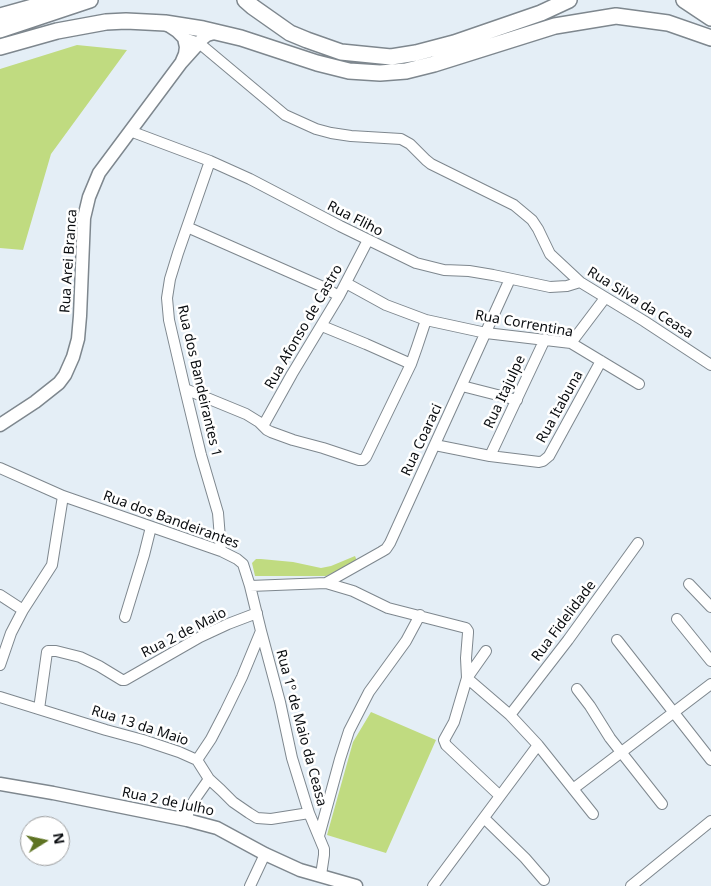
<!DOCTYPE html>
<meta charset="utf-8">
<style>
body{margin:0}
#map{position:relative;width:711px;height:886px;overflow:hidden;background:#e4eef6;font-family:"Noto Sans",sans-serif}
canvas{display:block}
.north{position:absolute;left:20px;top:816px;width:50px;height:50px;box-sizing:border-box;background:#fff;border:1px solid #9d9e9f;border-radius:50%;rotate:80deg;font-size:14px;font-weight:700;line-height:20px;text-align:center;color:#0a0d10}
.north::after{content:'';display:block;margin:auto;width:18px;height:22px;background:#5e7322;clip-path:polygon(50% 0,100% 100%,50% 72%,0 100%)}
</style>
<div id="map">
<canvas width="711" height="886"></canvas>
<div class="north">N</div>
</div>
<script>
const ctx = document.querySelector('canvas').getContext('2d');
ctx.lineJoin = 'round';
function paint(path, color) { ctx.fillStyle = color; ctx.fill(path, 'evenodd'); }
const toPath = rows => new Path2D(rows.map(r => 'M' + r).join(''));
function trace(path, color, width, dash) { ctx.strokeStyle = color; ctx.lineWidth = width; ctx.lineCap = dash ? 'butt' : 'round'; ctx.setLineDash(dash || []); ctx.stroke(path); }
function write(font, color, halo, rows, align = 'center') {
  ctx.font = font + ' "Noto Sans",sans-serif'; ctx.lineWidth = 5; ctx.setLineDash([]); ctx.textBaseline = 'middle'; ctx.strokeStyle = halo; ctx.fillStyle = color; for (const [text, x, y, turn = 0] of rows) {
    ctx.save(); ctx.translate(x, y); ctx.rotate((+turn || 0) * Math.PI / 180); ctx.textAlign = isNaN(turn) ? turn : align; if (halo) ctx.strokeText(text, 0, 0); ctx.fillText(text, 0, 0); ctx.restore();
  }
}
paint(toPath([
 [77,45,127,50,51,154,23,250,0,248,0,69],
 [355,556,357,561,326,576,255,576,252,563,256,559,261,559,293,562,321,568,331,566],
 [371,712,436,740,386,853,327,835,353,742]
]), '#c0db80');
const minor = toPath([
 [184,38,199,43,285,115,316,129,331,133,351,136,401,139,410,144,426,160,431,164,514,205,532,220,538,229,550,254,580,282,644,321,711,365],
 [130,131,210,161,250,179,340,226,416,263,444,270,469,271,493,275,550,287,567,286,580,282],
 [210,161,178,253,170,279,167,298,169,320,185,389,201,455,218,513,221,551],
 [187,227,321,286,339,296],
 [346,283,386,305,426,320,486,333,571,343,639,384],
 [322,326,366,344,411,364],
 [571,343,605,298],
 [462,386,517,400],
 [185,389,246,414,259,422,267,430,271,432,293,440,323,448,359,460,363,460,366,457,411,364,417,347,426,320],
 [263,426,292,374,339,296,368,240],
 [435,445,490,456,539,462,543,461,549,456,601,361],
 [490,456,545,339],
 [0,468,63,496,221,551,237,559,243,564,250,586,326,583,353,591,388,608,466,628,468,631,468,633,466,658,467,678],
 [326,583,381,552,386,549,390,543,510,279],
 [689,584,711,607],
 [250,586,261,631,280,702,292,758,309,813,324,849,324,855,321,875],
 [0,595,23,610],
 [125,617,144,555,151,527],
 [677,619,711,661],
 [617,640,711,760],
 [486,651,467,678,454,722,444,740,446,745,500,796],
 [0,665,11,633,23,610,52,565,63,496],
 [467,678,510,715,538,745,593,814],
 [577,689,590,706,610,738,662,804],
 [0,697,106,730,143,740,179,752,197,760,209,779,221,790,233,802,249,813,257,818,271,819,309,813],
 [39,709,47,652,48,651,56,651,80,657,99,666,122,680,125,680,200,637,228,624,257,613],
 [510,715,568,640,638,543],
 [197,760,211,739,225,712,242,677,261,631],
 [573,789,711,684],
 [484,818,525,858,544,880],
 [187,820,189,810,195,799,209,779],
 [319,836,340,759,349,731,369,692,406,641,420,615],
 [250,886,265,854],
 [433,886,538,745],
 [631,886,711,821]
]);
const major = toPath([
 [165,23,177,31,184,38,186,47,185,54,182,61],
 [0,425,35,402,59,383,65,375,73,357,78,339,80,316,84,218,89,197,99,173,181,63,199,43,202,39,207,35,217,32],
 [0,784,53,793,187,820,217,828,265,854,300,870,356,886]
]);
const highway = toPath([
 [245,0,253,7,290,33,307,40,341,52,391,57,416,53,454,43,541,13,569,0],
 [684,0,711,18],
 [704,0,711,4],
 [0,16,58,0],
 [0,30,90,0],
 [0,47,57,31,106,22,126,21,146,22,165,23,203,29,241,38,317,63,349,71,380,73,406,71,434,64,555,26,616,16,668,23,711,38]
]);
trace(minor, '#7e878e', 12);
trace(major, '#7e878e', 15);
trace(highway, '#7e878e', 18);
trace(minor, '#fff', 10);
trace(major, '#fff', 12);
trace(highway, '#fff', 15);
write('14px', '#0a0d10', '#fff', [
 ["Rua Fliho",355,219,27],
 ["Rua Arei Branca",69,261,-86],
 ["Rua Silva da Ceasa",640,303,32],
 ["Rua Correntina",524,324,10],
 ["Rua Afonso de Castro",304,327,-60],
 ["Rua dos Bandeirantes 1",199,381,77],
 ["Rua Itajulpe",505,392,-65],
 ["Rua Itabuna",560,407,-61],
 ["Rua Coaraci",422,440,-65],
 ["Rua dos Bandeirantes",171,520,20],
 ["Rua Fidelidade",564,621,-53],
 ["Rua 2 de Maio",184,633,-27],
 ["Rua 13 da Maio",140,726,18],
 ["Rua 1º de Maio da Ceasa",301,728,75],
 ["Rua 2 de Julho",168,802,12]
]);
</script>
